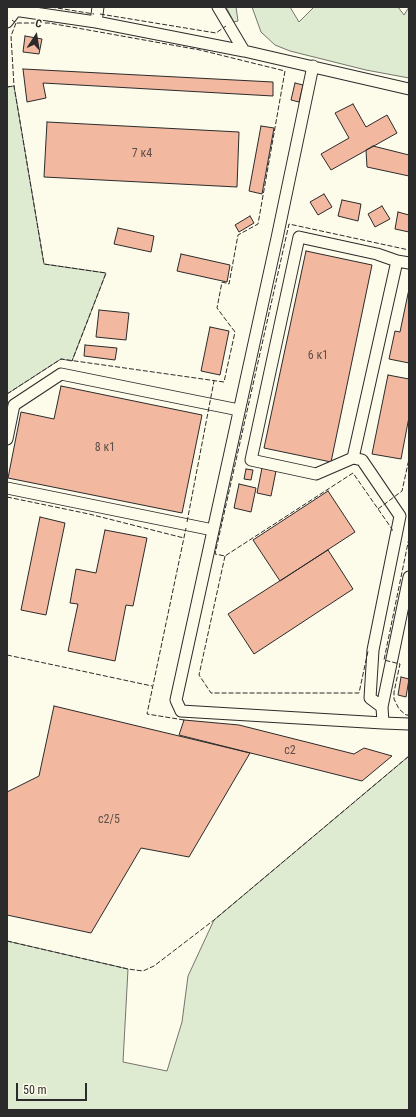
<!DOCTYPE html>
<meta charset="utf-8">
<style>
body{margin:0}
#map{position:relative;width:416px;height:1117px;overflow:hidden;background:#fdfbea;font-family:"Roboto Condensed",sans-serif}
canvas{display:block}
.frame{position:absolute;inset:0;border:8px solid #2b2b2b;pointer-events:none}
.north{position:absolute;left:16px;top:16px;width:40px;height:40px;-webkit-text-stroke:3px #fdfbea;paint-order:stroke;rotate:12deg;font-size:11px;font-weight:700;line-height:16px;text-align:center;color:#2b2b2b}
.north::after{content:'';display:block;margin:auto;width:14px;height:18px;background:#2b2b2b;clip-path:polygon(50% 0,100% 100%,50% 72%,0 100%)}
.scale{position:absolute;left:16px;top:1083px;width:71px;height:18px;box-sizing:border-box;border:2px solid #2b2b2b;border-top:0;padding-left:5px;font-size:12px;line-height:14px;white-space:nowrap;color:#2b2b2b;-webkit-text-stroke:3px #fdfbea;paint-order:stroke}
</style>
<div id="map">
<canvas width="416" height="1117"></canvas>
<div class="frame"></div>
<div class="north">С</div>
<div class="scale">50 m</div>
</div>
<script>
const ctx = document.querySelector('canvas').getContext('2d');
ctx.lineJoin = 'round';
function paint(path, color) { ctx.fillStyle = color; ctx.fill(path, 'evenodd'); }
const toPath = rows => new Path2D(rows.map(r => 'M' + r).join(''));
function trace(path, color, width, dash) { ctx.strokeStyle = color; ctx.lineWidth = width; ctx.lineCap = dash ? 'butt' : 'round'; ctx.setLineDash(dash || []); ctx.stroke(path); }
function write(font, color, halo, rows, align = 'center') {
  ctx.font = font + ' "Roboto Condensed",sans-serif'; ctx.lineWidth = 3; ctx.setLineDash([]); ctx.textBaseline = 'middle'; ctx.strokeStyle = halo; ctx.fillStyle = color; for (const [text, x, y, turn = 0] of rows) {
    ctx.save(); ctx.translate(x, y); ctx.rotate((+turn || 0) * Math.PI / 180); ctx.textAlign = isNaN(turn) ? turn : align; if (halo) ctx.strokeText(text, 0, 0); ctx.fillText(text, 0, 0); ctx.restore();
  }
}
const green = toPath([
 [226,7,236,7,238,21,234,22,226,7],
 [252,7,290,7,299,22,314,7,398,7,404,15,409,7,409,78,366,70,290,51,275,45,261,32,252,7],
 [14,86,44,264,106,273,72,361,61,359,7,394,7,87,14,86],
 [409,756,409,1110,7,1110,7,941,128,969,123,1062,167,1071,182,1022,188,976,214,920,409,756]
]);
paint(green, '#deebd1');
trace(green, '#74746e', 1);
const building = toPath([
 [25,36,42,39,39,54,23,52,25,36],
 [23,69,273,82,273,96,43,83,46,98,27,102,23,69],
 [295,83,303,85,299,102,291,100,295,83],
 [353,104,366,127,387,115,397,133,331,170,321,154,349,138,335,113,353,104],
 [47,122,239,132,237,187,44,177,47,122],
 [261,126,274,128,262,194,249,191,261,126],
 [373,146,409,155,409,176,367,167,366,150,373,146],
 [324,194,332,207,318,215,310,202,324,194],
 [342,200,361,204,358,221,338,216,342,200],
 [382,206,390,219,375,227,368,214,382,206],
 [398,212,409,215,409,232,395,229,398,212],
 [250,216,254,223,239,232,235,225,250,216],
 [118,228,154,236,151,252,114,244,118,228],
 [306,251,372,265,331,462,264,448,306,251],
 [181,254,230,265,227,282,177,271,181,254],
 [409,289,409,363,389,359,395,331,400,332,409,289],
 [99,310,129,313,126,340,96,337,99,310],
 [210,327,229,331,220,375,201,371,210,327],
 [85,345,117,348,115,360,84,356,85,345],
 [388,375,409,379,409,417,401,459,372,454,388,375],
 [61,386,202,415,182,513,8,478,21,412,54,419,61,386],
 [262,468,276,471,271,496,257,493,262,468],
 [246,469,253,470,251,480,244,479,246,469],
 [239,484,256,488,251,512,234,508,239,484],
 [328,491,355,532,280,581,253,540,328,491],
 [40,517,65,523,46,615,21,610,40,517],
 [105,530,147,538,133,606,126,605,115,661,68,651,78,604,70,603,76,569,96,573,105,530],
 [328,550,353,589,254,654,228,614,328,550],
 [401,677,409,679,406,697,398,695,401,677],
 [54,706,250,753,189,857,141,848,91,933,7,915,7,792,39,776,54,706],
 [184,720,239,725,354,754,364,748,392,756,362,781,179,735,184,720]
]);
paint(building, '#f2b8a0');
trace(building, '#2b2b2b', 1);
const minor = toPath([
 [218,7,244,51],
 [7,9,96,22,244,51,409,89],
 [7,22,17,9],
 [96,22,98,7],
 [313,66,277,238,176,700,181,711,383,723],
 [7,439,14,405,61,374,239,410],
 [353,458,397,261],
 [7,488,213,530],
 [409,577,382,707,383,723,409,724],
 [382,707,370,698,373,650,400,516,362,460,353,458,316,474,251,460,299,237,377,254,397,261,409,263]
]);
trace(minor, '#2b2b2b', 13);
trace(minor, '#fdfbea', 11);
trace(toPath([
 [51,7,94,14],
 [100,14,216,33,226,26],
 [16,23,11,36,14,86,44,264,106,273,72,361],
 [7,87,14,86],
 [7,394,61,359,224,382,235,332,217,308,222,282,229,284,238,235,258,224,285,71,200,50,49,23,16,23,12,20],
 [7,497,89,514,184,538],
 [378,509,402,491,409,459],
 [187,522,214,381],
 [392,531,392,529,353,473,225,556,215,554,289,224,409,250],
 [409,538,384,660,400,664,394,692,394,699,399,709,406,715,409,715],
 [225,556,199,675,211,693,359,693,368,651],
 [7,655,152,686],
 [184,720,147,714,186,528],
 [7,941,128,969,143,971,154,966,214,920,409,756]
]), '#2b2b2b', 1, [5, 2]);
write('12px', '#5d4e48', null, [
 ["7 к4",142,154],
 ["6 к1",318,356],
 ["8 к1",105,448],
 ["с2",290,751],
 ["с2/5",109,820]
]);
</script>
